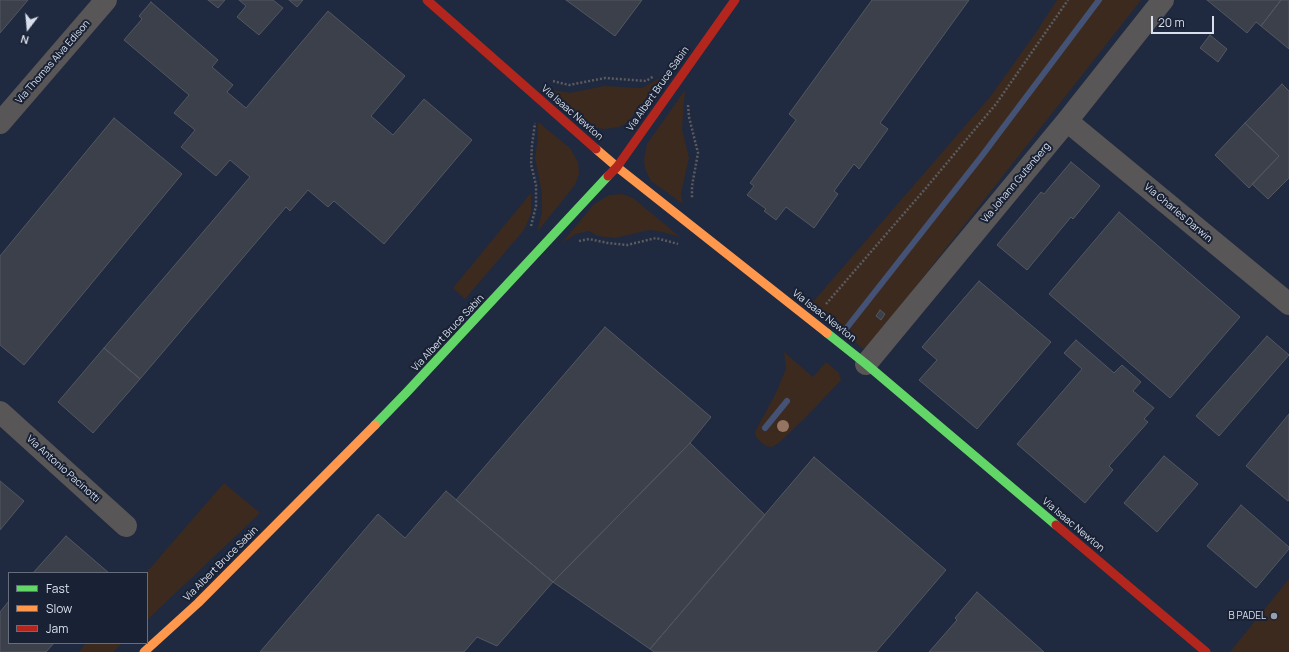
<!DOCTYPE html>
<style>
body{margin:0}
#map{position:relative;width:1289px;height:652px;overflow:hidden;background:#1f242f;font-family:Manrope,sans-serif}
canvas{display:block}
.legend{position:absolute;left:8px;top:572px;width:140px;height:72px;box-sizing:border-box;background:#192235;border:1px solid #666e7e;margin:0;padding:5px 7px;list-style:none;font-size:12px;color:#d9dfec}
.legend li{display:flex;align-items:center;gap:8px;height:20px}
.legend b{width:20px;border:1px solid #666e7e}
.north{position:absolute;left:8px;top:8px;width:40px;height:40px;-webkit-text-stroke:3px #192235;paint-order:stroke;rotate:196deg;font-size:11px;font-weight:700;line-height:16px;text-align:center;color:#d9dfec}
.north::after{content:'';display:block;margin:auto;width:14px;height:18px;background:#d9dfec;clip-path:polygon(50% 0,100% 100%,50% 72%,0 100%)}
.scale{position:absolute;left:1151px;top:16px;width:63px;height:18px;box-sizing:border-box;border:2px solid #d9dfec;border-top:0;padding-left:5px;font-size:12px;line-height:14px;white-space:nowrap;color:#d9dfec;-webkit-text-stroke:3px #192235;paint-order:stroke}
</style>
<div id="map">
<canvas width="1289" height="652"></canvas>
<ul class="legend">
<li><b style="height:5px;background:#63d668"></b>Fast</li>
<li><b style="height:5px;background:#ff974d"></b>Slow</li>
<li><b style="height:5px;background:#b3261e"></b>Jam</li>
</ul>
<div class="north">N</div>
<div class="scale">20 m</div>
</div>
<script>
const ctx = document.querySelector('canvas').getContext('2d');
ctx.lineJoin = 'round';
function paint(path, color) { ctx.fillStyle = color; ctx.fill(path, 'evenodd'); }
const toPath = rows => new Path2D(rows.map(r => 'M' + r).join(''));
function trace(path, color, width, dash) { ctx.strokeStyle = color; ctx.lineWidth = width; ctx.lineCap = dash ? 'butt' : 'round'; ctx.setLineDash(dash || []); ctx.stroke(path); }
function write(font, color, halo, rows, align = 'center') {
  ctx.font = font + ' Manrope,sans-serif'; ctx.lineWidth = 4; ctx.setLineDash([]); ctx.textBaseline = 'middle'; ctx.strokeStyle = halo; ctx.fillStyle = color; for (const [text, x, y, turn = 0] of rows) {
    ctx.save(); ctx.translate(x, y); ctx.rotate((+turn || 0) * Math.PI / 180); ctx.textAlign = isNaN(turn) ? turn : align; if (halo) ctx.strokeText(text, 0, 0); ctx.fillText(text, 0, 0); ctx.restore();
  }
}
paint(toPath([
 [0,0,1289,0,1289,652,0,652],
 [9,573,147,573,147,643,9,643]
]), '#1f293f');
paint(toPath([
 [1057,0,1141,0,870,345,863,349,812,303,990,97,1035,34],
 [663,76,628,122,619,127,604,129,592,127,548,90,560,91,570,93,604,86,642,88],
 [685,90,682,129,689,158,681,193,683,204,651,181,645,169,644,159,647,144],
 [538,122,570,148,578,162,579,174,575,185,537,232,542,213,542,194,535,158,538,138],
 [531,193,531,214,524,230,465,299,453,288],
 [622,194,633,198,680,237,663,232,649,230,615,238,598,236,589,231,576,234,562,243,593,205,609,195],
 [784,352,813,377,826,362,839,373,841,380,807,416,780,442,772,447,766,446,760,441,756,437,755,432,777,391,786,368],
 [224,483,260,513,147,620,146,573],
 [1289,579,1289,652,1230,652],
 [86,643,122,643,113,652,79,652]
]), '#3c2a1f');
trace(toPath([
 [845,330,981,157,1099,0],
 [765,428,787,401]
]), '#435275', 6);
const building = toPath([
 [0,0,28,0,0,33,0,0],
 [208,0,225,0,218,8,208,0],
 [239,0,273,0,283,8,259,35,237,17,246,6,239,0],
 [289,0,303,0,297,7,289,0],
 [566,0,642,0,615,36,566,0],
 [872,0,969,0,880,123,888,129,859,169,854,164,834,191,838,194,814,228,786,207,776,220,764,211,766,209,747,195,754,186,750,183,796,120,789,114,872,0],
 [1207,0,1281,0,1261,26,1256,22,1247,33,1207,0],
 [1281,0,1289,0,1289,49,1261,26,1281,0],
 [151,2,218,60,212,67,233,85,227,92,246,108,328,11,405,76,371,116,393,135,424,99,472,140,384,244,334,201,328,207,308,190,290,211,286,207,140,379,104,348,250,177,230,160,216,176,181,147,195,130,174,113,189,95,124,40,142,19,139,16,151,2],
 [1210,35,1227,49,1218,62,1200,48,1210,35],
 [1282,84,1289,91,1289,178,1268,199,1252,184,1279,156,1245,123,1282,84],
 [114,118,182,174,24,365,0,345,0,256,114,118],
 [1245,123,1279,156,1249,188,1215,155,1245,123],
 [1071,162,1100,186,1073,219,1071,217,1027,270,997,245,1041,192,1044,194,1071,162],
 [1119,212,1240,317,1170,398,1049,294,1119,212],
 [979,281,1051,342,977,429,919,380,937,360,922,347,979,281],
 [880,310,885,314,881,320,876,316,880,310],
 [605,327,711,417,690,443,553,582,456,500,605,327],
 [1267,336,1289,355,1219,436,1196,416,1267,336],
 [1076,340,1114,373,1122,365,1141,382,1133,391,1154,408,1144,419,1148,422,1109,466,1113,470,1085,503,1017,444,1082,369,1064,353,1076,340],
 [104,348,140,379,93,433,58,402,104,348],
 [1289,414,1289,500,1288,501,1246,466,1289,414],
 [690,443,765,515,650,649,553,582,690,443],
 [1164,456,1198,484,1157,532,1124,503,1164,456],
 [814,457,946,570,876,652,654,652,650,649,814,457],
 [0,481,24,501,0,530,0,481],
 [446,491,553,582,497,646,477,637,464,652,260,652,378,514,405,538,446,491],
 [1241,505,1289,547,1289,549,1256,588,1207,546,1241,505],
 [66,536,109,573,33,573,66,536],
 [977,592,1044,652,929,652,957,620,955,618,977,592],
 [9,601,9,643,54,643,46,652,0,652,0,612,9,601]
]);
paint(building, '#3c404a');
trace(building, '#535760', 1);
trace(toPath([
 [553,81,569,85,605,78,646,81,654,76],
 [688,105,689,117,698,153,692,186,692,198],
 [531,226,536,206,536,185,531,164,532,145,535,123],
 [579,241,589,239,608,243,627,245,656,238,678,244],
 [826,304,926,188,996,104,1068,0]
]), '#5c5c5f', 2.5, [2, 2]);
trace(toPath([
 [1067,121,1289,304],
 [0,123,106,0],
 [866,364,1067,121,1163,0],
 [0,412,126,526]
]), '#585657', 22);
trace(toPath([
 [827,333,866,364,1056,525],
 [375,425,407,392,608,176]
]), '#63d668', 9);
trace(toPath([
 [596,149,617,167,827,333],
 [144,652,198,603,375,425]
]), '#ff974d', 9);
trace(toPath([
 [427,0,596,149],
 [608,176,617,167,735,0],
 [1056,525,1206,652]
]), '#b3261e', 9);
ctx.fillStyle = '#957462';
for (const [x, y] of [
 [783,426]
]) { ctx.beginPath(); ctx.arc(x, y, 6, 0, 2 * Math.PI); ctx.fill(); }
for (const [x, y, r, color] of [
 [1274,616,4,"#989eaa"]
]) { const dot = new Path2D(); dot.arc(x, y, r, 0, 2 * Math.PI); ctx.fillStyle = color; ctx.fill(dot); trace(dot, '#192235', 1.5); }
write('10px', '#d9dfec', '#192235', [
 ["Via Thomas Alva Edison",53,62,-49],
 ["Via Albert Bruce Sabin",658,89,-55],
 ["Via Isaac Newton",572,113,41],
 ["Via Johann Gutenberg",1016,183,-50],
 ["Via Charles Darwin",1178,213,40],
 ["Via Isaac Newton",824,316,38],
 ["Via Albert Bruce Sabin",448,333,-47],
 ["Via Antonio Pacinotti",63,469,42],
 ["Via Isaac Newton",1073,525,40],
 ["Via Albert Bruce Sabin",221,564,-45]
]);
write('10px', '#d9dfec', '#192235', [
 ["B PADEL",1266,616]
], 'right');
</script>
